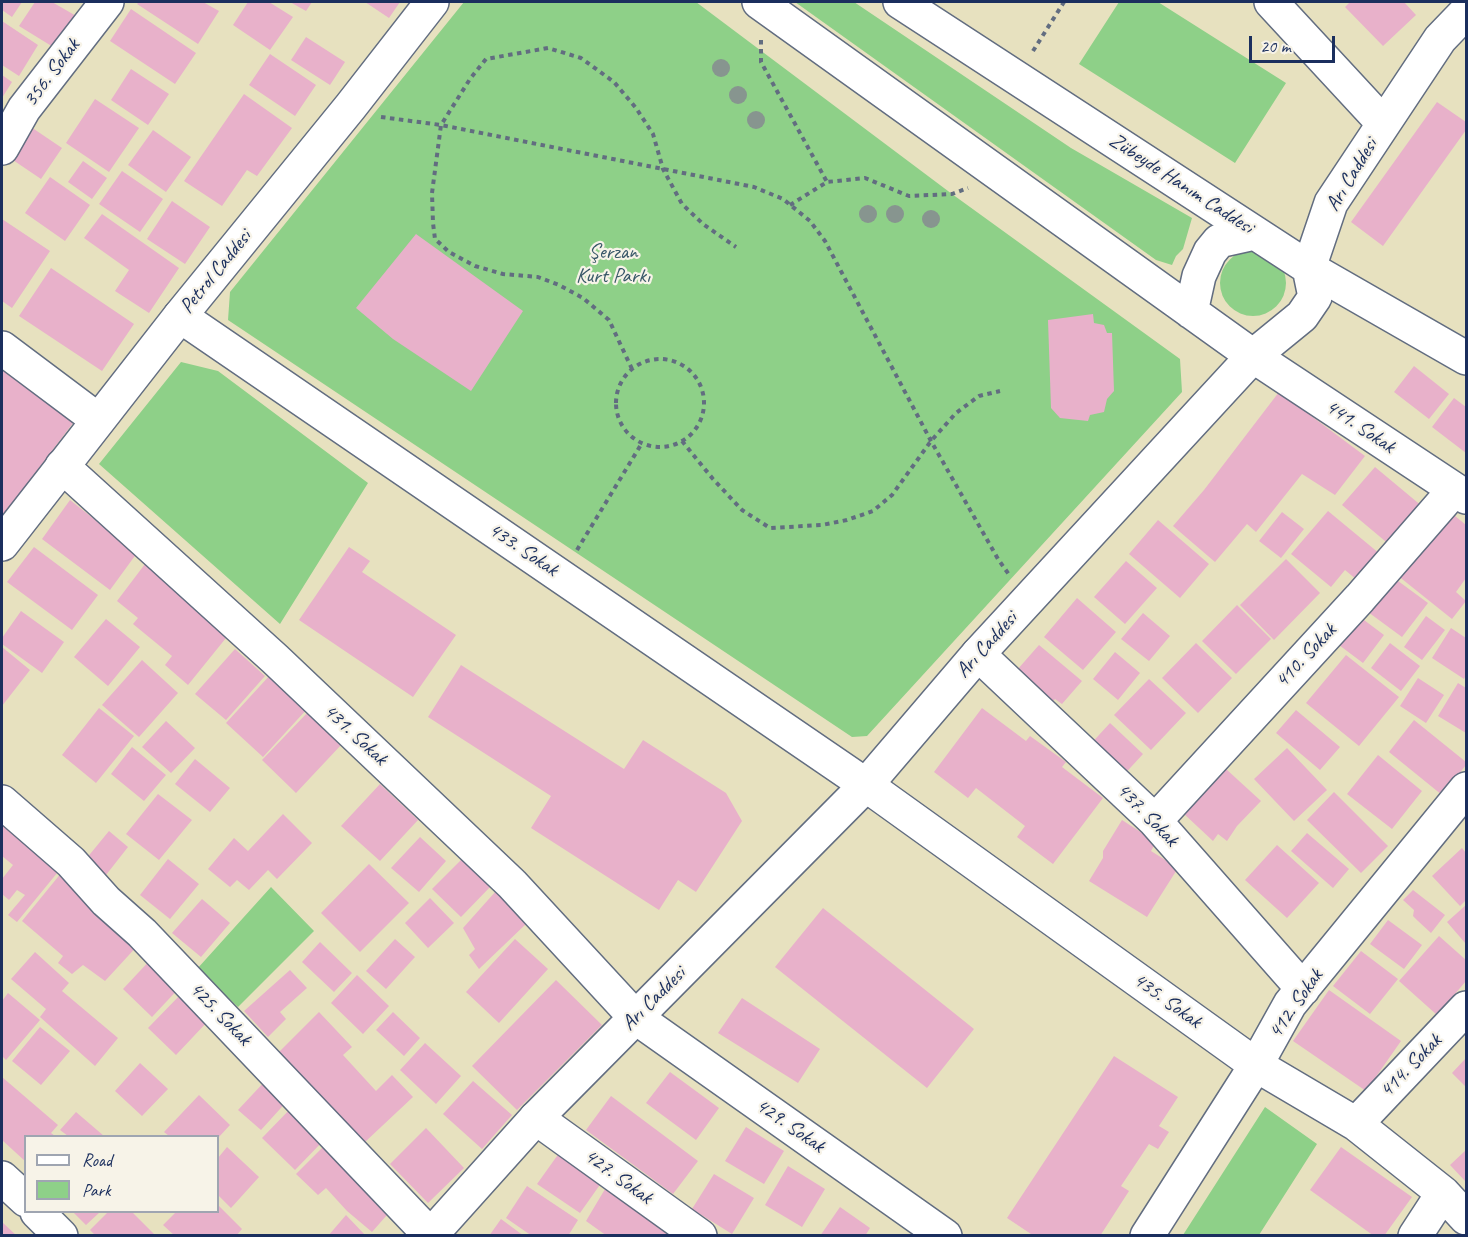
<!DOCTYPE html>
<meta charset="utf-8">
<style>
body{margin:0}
#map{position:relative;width:1468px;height:1237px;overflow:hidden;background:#e7e1bf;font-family:Caveat,sans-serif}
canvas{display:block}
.frame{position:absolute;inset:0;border:3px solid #1b2f5e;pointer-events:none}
.legend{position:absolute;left:24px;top:1135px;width:195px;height:78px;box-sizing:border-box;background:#f7f3e8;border:2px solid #9fa5b1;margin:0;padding:8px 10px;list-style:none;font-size:18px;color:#1b2f5e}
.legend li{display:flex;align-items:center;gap:12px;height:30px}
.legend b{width:30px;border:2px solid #9fa5b1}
.scale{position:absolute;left:1249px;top:36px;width:86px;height:27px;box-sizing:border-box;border:3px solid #1b2f5e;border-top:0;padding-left:8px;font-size:18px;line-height:21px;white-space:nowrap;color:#1b2f5e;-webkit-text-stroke:4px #f7f3e8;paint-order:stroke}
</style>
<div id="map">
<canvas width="1468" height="1237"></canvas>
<div class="frame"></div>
<ul class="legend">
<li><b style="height:8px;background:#fff"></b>Road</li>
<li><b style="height:16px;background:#8ed088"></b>Park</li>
</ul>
<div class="scale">20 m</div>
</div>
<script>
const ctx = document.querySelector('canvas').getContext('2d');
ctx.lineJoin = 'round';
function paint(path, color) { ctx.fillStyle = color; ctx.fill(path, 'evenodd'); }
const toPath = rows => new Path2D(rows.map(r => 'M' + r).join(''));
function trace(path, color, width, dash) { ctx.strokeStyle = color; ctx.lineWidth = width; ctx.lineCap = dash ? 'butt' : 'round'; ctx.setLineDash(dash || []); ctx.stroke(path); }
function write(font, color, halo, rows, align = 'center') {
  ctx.font = font + ' Caveat,sans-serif'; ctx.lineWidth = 4.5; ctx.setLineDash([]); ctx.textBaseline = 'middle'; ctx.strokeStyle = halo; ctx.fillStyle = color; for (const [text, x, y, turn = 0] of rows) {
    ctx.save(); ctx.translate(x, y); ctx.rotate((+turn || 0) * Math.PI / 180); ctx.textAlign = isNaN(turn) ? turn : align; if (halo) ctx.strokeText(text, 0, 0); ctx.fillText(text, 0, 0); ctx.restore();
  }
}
paint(toPath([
 [464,2,696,2,952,194,1180,359,1182,392,867,736,852,737,228,320,230,292],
 [795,2,854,2,1071,148,1192,218,1183,249,1176,256,1172,265,1156,260],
 [1119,2,1158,2,1286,83,1235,163,1079,64],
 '1220 283a33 33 0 1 1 66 0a33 33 0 1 1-66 0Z',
 [181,362,218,371,368,483,280,624,99,464],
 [271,887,314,931,238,1007,197,969],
 [1265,1107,1317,1144,1259,1235,1183,1235]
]), '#8ed088');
paint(toPath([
 [2,2,22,2,12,17,2,10],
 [35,2,52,2,78,17,58,50,19,26],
 [139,2,203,2,219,11,198,44,137,4],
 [248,2,269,2,293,17,270,50,233,25],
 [290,2,312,2,306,11],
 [365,2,400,2,389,18],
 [1350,2,1404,2,1416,15,1383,46,1345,7],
 [131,9,196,53,175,84,110,41],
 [2,21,38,45,19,76,2,65],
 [306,37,345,62,330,85,291,60],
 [270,54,316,85,295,116,249,85],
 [131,69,169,94,148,125,111,100],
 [2,75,12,82,2,98],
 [244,94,292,128,257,176,247,170,222,206,184,181],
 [95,99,139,128,109,172,66,143],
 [1437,102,1466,122,1466,130,1383,246,1351,222],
 [28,125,62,148,41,179,7,156],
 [153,130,191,157,166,192,128,165],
 [83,161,107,178,92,199,68,182],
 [122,171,163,199,140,232,99,204],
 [50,177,90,205,65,241,25,213],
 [172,201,210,227,185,264,147,239],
 [102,214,179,268,149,313,115,291,129,270,84,238],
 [2,219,50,251,12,308,2,301],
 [416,234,523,311,471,391,393,339,356,308],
 [51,268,134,324,102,371,19,316],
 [1093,314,1094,323,1104,325,1107,333,1112,333,1114,391,1107,399,1104,412,1090,415,1088,421,1060,418,1051,408,1048,320],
 [2,366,76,419,2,517],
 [1414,366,1449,394,1429,419,1394,392],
 [1279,392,1365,456,1335,495,1302,474,1256,532,1247,524,1215,562,1173,526,1204,490],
 [1454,398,1466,407,1466,453,1432,427],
 [1375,467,1423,507,1391,546,1342,505],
 [70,500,137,553,110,590,42,539],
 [1328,511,1380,554,1357,580,1345,570,1331,587,1291,554],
 [1449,511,1466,525,1466,578,1456,592,1466,601,1452,619,1397,575],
 [1282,512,1304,529,1281,558,1259,541],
 [1158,520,1209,564,1180,598,1129,554],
 [34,547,98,595,72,630,7,582],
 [349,547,370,561,362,572,456,635,413,697,299,620],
 [1286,559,1320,593,1274,640,1240,605],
 [1126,561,1157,588,1125,624,1094,597],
 [145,564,230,633,188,685,165,665,172,656,133,624,138,618,117,601],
 [1394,578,1428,603,1402,637,1368,612],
 [1077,598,1116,632,1083,670,1044,637],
 [1237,605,1271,639,1236,674,1202,641],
 [21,611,64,642,42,673,2,644,2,638],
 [1143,613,1170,636,1149,661,1121,639],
 [1426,616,1445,630,1422,660,1404,647],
 [1360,617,1384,635,1363,663,1339,645],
 [106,619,140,647,108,686,74,657],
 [1451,628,1466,638,1466,675,1464,679,1432,658],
 [1196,643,1232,678,1198,713,1162,678],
 [1390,643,1420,666,1401,691,1371,668],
 [1039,645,1082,681,1062,704,1055,699,1046,709,1010,678],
 [2,647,30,670,2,706],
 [235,649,265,676,226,720,195,694],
 [1115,652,1140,673,1118,700,1093,679],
 [1346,655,1399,697,1359,746,1306,703],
 [142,660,178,693,139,737,102,705],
 [461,665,624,769,643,740,726,793,742,821,696,892,678,880,659,910,531,828,551,796,428,717],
 [271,674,308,708,263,757,226,723],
 [1418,678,1444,695,1426,723,1400,706],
 [1149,679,1186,713,1151,750,1114,715],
 [1458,683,1466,688,1466,733,1438,716],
 [99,708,134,736,96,783,62,755],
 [982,708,1026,741,1030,736,1066,762,1062,767,1103,798,1053,864,1017,837,1025,826,976,788,968,798,934,772],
 [1296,710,1340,747,1320,770,1276,733],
 [308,712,342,744,296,793,262,760],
 [1414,720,1466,762,1466,765,1442,795,1389,752],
 [166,721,195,748,171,773,142,747],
 [1110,723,1143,754,1120,779,1087,748],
 [132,747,166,775,144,801,111,774],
 [1287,748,1327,790,1294,821,1254,779],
 [1378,755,1422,791,1392,829,1347,794],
 [195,759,230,788,210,812,175,784],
 [1226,769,1261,801,1237,826,1227,841,1218,834,1213,841,1183,813,1202,794],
 [380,784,418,820,380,861,341,826],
 [1334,792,1388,846,1361,873,1307,820],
 [158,794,192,820,159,860,126,834],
 [283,814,312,843,277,879,268,870,249,890,237,880,230,887,208,869,234,838,248,851],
 [2,816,62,867,17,922,8,915,25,895,17,890,9,900,2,894,2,879,13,865,2,856],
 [1122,820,1156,842,1151,851,1178,868,1147,917,1089,881,1103,858,1103,851],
 [109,831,128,847,106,875,86,859],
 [1307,833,1349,869,1333,888,1291,851],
 [420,837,446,861,419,892,391,868],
 [1277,845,1319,883,1287,918,1245,880],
 [1462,848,1466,853,1466,900,1460,906,1432,876],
 [464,857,492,885,461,917,432,889],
 [168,859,199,884,170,919,140,895],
 [369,864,409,903,360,952,321,913],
 [62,872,140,943,105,981,83,965,72,974,58,963,63,956,22,921],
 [1413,890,1445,915,1431,933,1418,921,1413,916,1414,910,1403,900],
 [496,891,527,923,479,969,469,955,475,949,463,928],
 [430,898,454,923,428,948,405,923],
 [202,899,230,923,201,957,172,933],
 [1466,905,1466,944,1447,922],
 [823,908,974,1029,927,1088,775,967],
 [1388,920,1422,945,1404,969,1370,944],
 [1439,936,1466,960,1466,981,1437,1015,1399,981],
 [395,939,415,957,386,989,366,971],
 [515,939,548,969,499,1023,466,992],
 [320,942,352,973,334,992,302,962],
 [1361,951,1398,979,1370,1014,1333,986],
 [35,952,69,983,62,991,118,1038,95,1066,40,1017,46,1009,11,979],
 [153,957,182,985,152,1017,123,989],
 [290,970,307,988,280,1012,286,1019,268,1037,244,1011],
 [357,975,389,1006,363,1034,331,1003],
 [556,980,602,1025,517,1110,472,1066],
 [1329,990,1401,1041,1366,1091,1293,1041],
 [8,993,40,1020,6,1060,2,1056,2,1001],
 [182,993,209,1020,176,1055,148,1028],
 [742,998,820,1049,798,1083,718,1033],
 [319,1012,352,1047,343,1055,376,1091,392,1075,413,1097,365,1142,279,1052],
 [393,1012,420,1038,404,1056,376,1030],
 [40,1027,70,1051,41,1085,12,1061],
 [425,1043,461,1076,436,1104,400,1070],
 [1114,1056,1178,1097,1159,1126,1169,1132,1158,1149,1149,1144,1121,1186,1129,1191,1100,1236,1034,1236,1007,1218],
 [1466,1058,1466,1087,1452,1073],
 [140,1063,168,1089,142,1116,115,1091],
 [670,1072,719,1108,696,1140,646,1103],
 [2,1077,58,1125,51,1133,55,1136,26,1136,26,1162,2,1140],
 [267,1079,289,1099,261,1130,238,1110],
 [473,1081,512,1115,482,1149,443,1114],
 [199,1095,230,1125,218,1138,218,1136,169,1136,164,1132],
 [611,1096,698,1161,673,1194,586,1130],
 [294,1105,327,1137,295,1170,262,1138],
 [76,1112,104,1136,68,1136,60,1130],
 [746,1127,784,1151,764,1184,725,1161],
 [426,1128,464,1168,428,1203,390,1164],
 [327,1143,394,1207,372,1232,347,1211,326,1188,318,1195,296,1174],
 [227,1147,259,1177,231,1208,218,1195,218,1158],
 [1341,1147,1412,1197,1384,1236,1374,1236,1310,1190],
 [562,1149,604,1179,580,1213,537,1184],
 [1466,1150,1466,1182,1450,1165],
 [788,1166,825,1189,802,1227,765,1205],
 [714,1174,754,1198,732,1234,692,1209],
 [611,1179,690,1236,607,1236,586,1221],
 [527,1186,578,1220,568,1236,532,1236,506,1218],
 [218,1205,242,1229,236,1236,175,1236,163,1225,176,1212,218,1212],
 [840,1207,870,1228,865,1236,820,1236],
 [73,1212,100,1212,86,1225],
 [108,1212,132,1212,156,1236,96,1236,90,1230],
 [346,1215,366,1236,328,1236],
 [501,1219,524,1236,489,1236],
 [2,1222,17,1236,2,1236]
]), '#e8b1ca');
const minor = toPath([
 [1271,2,1383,123],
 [2,148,24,109,107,2],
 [180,316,866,785,1256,1065,1356,1124,1443,1193,1466,1218],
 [2,348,98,420],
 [1253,356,1466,497],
 [62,466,275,659,512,884,635,1017,945,1236],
 [978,654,1155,821,1303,989],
 [2,802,71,862,106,901,142,933,430,1235],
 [1155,821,1360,598,1454,490],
 [536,1118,700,1236],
 [1356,1124,1466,1008],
 [2,1178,26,1200],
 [37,1212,61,1236],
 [1147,1236,1256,1065,1290,1004,1466,789],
 [1415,1236,1443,1193]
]);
const tertiary = toPath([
 [759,2,1253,356],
 [900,2,1309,268,1466,358],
 [1191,312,1199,276,1210,252,1219,241,1255,233],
 [2,544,180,316,351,106,432,2],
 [430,1236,536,1118,866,785,978,654,1253,356,1302,316,1315,297,1309,268,1331,203,1440,39,1466,12]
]);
trace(minor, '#626d80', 36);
trace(tertiary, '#626d80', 36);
trace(toPath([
 [761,40,761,62,827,182],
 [1033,51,1064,2],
 [381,117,441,125,754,187,783,199,810,221,825,241,931,441,998,559,1010,576],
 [790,205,827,182,865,178,909,196,952,194,968,188],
 '616 403a44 44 0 1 1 88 0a44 44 0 1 1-88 0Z',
 [632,369,609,320,583,298,559,285,538,277,503,274,475,266,449,252,435,239,433,223,432,193,441,125,470,79,486,59,548,48,581,58,614,82,636,108,653,134,663,169,682,204,703,224,736,247],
 [682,441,713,479,742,510,770,528,822,525,847,520,873,511,892,495,931,441,956,413,979,396,1000,391],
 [577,550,642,443]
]), '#626d80', 4, [4.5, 4.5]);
trace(minor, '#fff', 33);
trace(tertiary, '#fff', 33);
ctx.fillStyle = '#87958f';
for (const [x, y] of [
 [721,68],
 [738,95],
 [756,120],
 [868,214],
 [895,214],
 [931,219]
]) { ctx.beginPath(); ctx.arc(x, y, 9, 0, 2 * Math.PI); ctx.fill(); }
write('21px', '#1b2f5e', '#f7f3e8', [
 ["356. Sokak",52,73,-53],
 ["Arı Caddesi",1352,175,-59],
 ["Zübeyde Hanım Caddesi",1181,184,33],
 ["Petrol Caddesi",216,272,-51],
 ["441. Sokak",1360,427,34],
 ["433. Sokak",523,550,34],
 ["Arı Caddesi",987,645,-48],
 ["410. Sokak",1306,656,-47],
 ["431. Sokak",355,735,43],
 ["437. Sokak",1147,815,46],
 ["Arı Caddesi",654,999,-45],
 ["435. Sokak",1167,1001,36],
 ["412. Sokak",1296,1004,-55],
 ["425. Sokak",220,1014,46],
 ["414. Sokak",1411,1066,-46],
 ["429. Sokak",790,1126,35],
 ["427. Sokak",618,1177,36]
]);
write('21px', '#385768', '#f7f3e8', [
 ["Şerzan",613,252],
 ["Kurt Parkı",613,276]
]);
</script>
